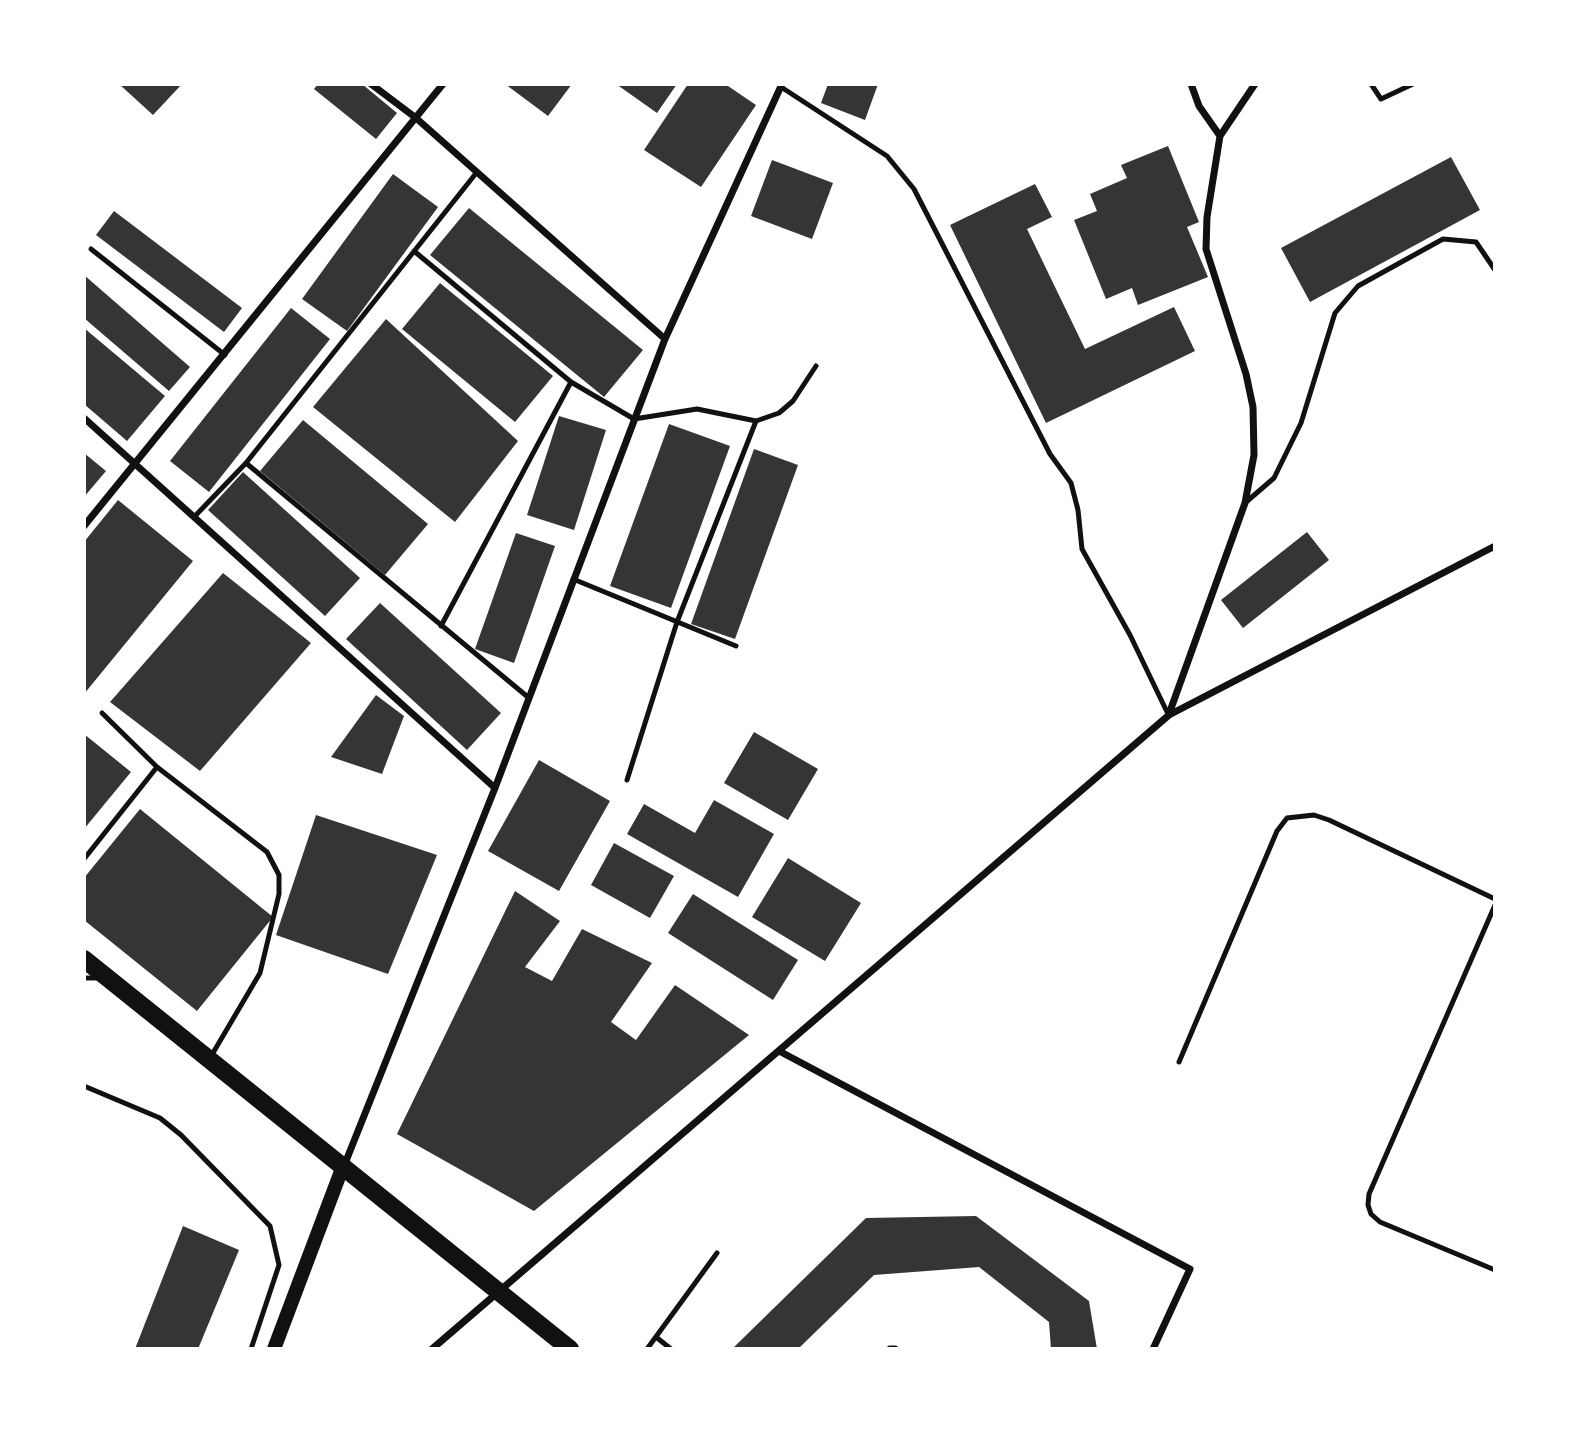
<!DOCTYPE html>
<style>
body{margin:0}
#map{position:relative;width:1579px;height:1433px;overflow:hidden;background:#fff;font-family:Figtree,sans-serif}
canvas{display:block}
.frame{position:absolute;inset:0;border:86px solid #fff;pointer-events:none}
</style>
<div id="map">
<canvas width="1579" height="1433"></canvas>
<div class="frame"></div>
</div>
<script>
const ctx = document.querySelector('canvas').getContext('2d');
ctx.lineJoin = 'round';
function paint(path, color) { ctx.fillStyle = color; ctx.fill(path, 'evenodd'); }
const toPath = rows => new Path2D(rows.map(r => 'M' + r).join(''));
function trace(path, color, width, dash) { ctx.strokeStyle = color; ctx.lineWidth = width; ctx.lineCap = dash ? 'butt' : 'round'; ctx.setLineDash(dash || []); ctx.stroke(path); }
paint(toPath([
 [119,84,182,84,153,115],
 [318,84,362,84,397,113,376,139,314,89],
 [505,84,572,84,548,116],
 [616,84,677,84,657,113],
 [688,84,725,84,756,105,701,187,644,150],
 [828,84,878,84,865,120,821,103],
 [1168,146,1199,222,1187,227,1208,277,1138,305,1132,288,1106,299,1074,220,1097,211,1090,194,1127,178,1121,165],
 [1451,157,1480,210,1310,302,1281,248],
 [772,160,833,183,812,239,751,216],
 [393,174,438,207,347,331,302,299],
 [1035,184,1052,217,1027,229,1085,349,1174,307,1195,351,1046,423,950,225],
 [469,208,643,350,604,397,430,255],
 [114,211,242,308,224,332,96,235],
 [84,275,190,367,169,391,84,318],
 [440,283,553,376,515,422,402,329],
 [291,308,330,339,209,492,170,461],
 [386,319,518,441,455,522,313,407],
 [84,328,165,396,127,441,84,404],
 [559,416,606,430,574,530,527,515],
 [303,420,428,524,385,575,260,471],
 [669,424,730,446,671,608,610,586],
 [754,449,798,465,735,639,691,624],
 [84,453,106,471,84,497],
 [243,472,360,578,325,616,208,510],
 [118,500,193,561,84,694,84,542],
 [1307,532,1329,560,1243,628,1221,600],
 [516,533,555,546,514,663,475,649],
 [223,573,311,643,200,771,110,702],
 [380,603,501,713,467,750,346,639],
 [376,695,404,716,382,774,331,757],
 [754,732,818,769,788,820,724,783],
 [84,734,131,772,84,829],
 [539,760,610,801,559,891,488,851],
 [714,800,774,834,738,897,627,834,644,804,695,833],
 [140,809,273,917,197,1011,84,920,84,878],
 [316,815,437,855,388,974,276,935],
 [614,843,674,876,650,918,591,885],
 [788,858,861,903,825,961,752,917],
 [515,891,560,921,525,967,552,981,582,929,652,963,611,1022,636,1040,675,985,749,1035,534,1211,397,1134],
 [693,894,798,960,773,1000,668,933],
 [976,1216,1089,1301,1097,1349,1051,1349,1049,1322,979,1267,874,1275,798,1349,732,1349,866,1218],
 [183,1226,239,1250,198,1349,135,1349]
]), '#353535');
trace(toPath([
 [1371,84,1381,99,1413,84],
 [781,87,887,156,914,189,1050,454,1071,483,1078,510,1082,549,1130,635,1168,714],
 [477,172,246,463,529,698],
 [91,249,225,355],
 [414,251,571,382,634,419,697,409,756,421],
 [1245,503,1274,478,1301,423,1335,313,1358,286,1443,239,1476,242,1495,270],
 [195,516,246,463],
 [573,579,736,646],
 [441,626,571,382],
 [157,767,267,852,279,875,279,894,260,973,210,1058],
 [627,780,677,622,756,421,779,413,793,401,816,366],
 [84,859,157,767,102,713],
 [1495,905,1369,1194,1368,1205,1371,1214,1380,1222,1495,1270],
 [84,978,98,978],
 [1179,1062,1277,831,1287,818,1314,815,1329,820,1495,899],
 [84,1086,160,1118,181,1135,270,1226,279,1265,251,1349],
 [656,1337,671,1349],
 [647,1349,717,1253]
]), '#111', 5);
trace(toPath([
 [371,84,416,118,665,339],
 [1191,84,1199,106,1220,136,1255,84],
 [84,418,495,788],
 [84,526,443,84],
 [1169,714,1245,503,1254,455,1253,407,1246,374,1206,249,1207,217,1220,136],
 [779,1051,1190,1269,1153,1349],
 [344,1166,495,788,665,339,782,84],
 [432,1349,1169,715,1495,546],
 [890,1349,895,1349]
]), '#111', 7);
trace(toPath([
 [274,1349,343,1166]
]), '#111', 14);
trace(toPath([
 [84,959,570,1349]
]), '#111', 18);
</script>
